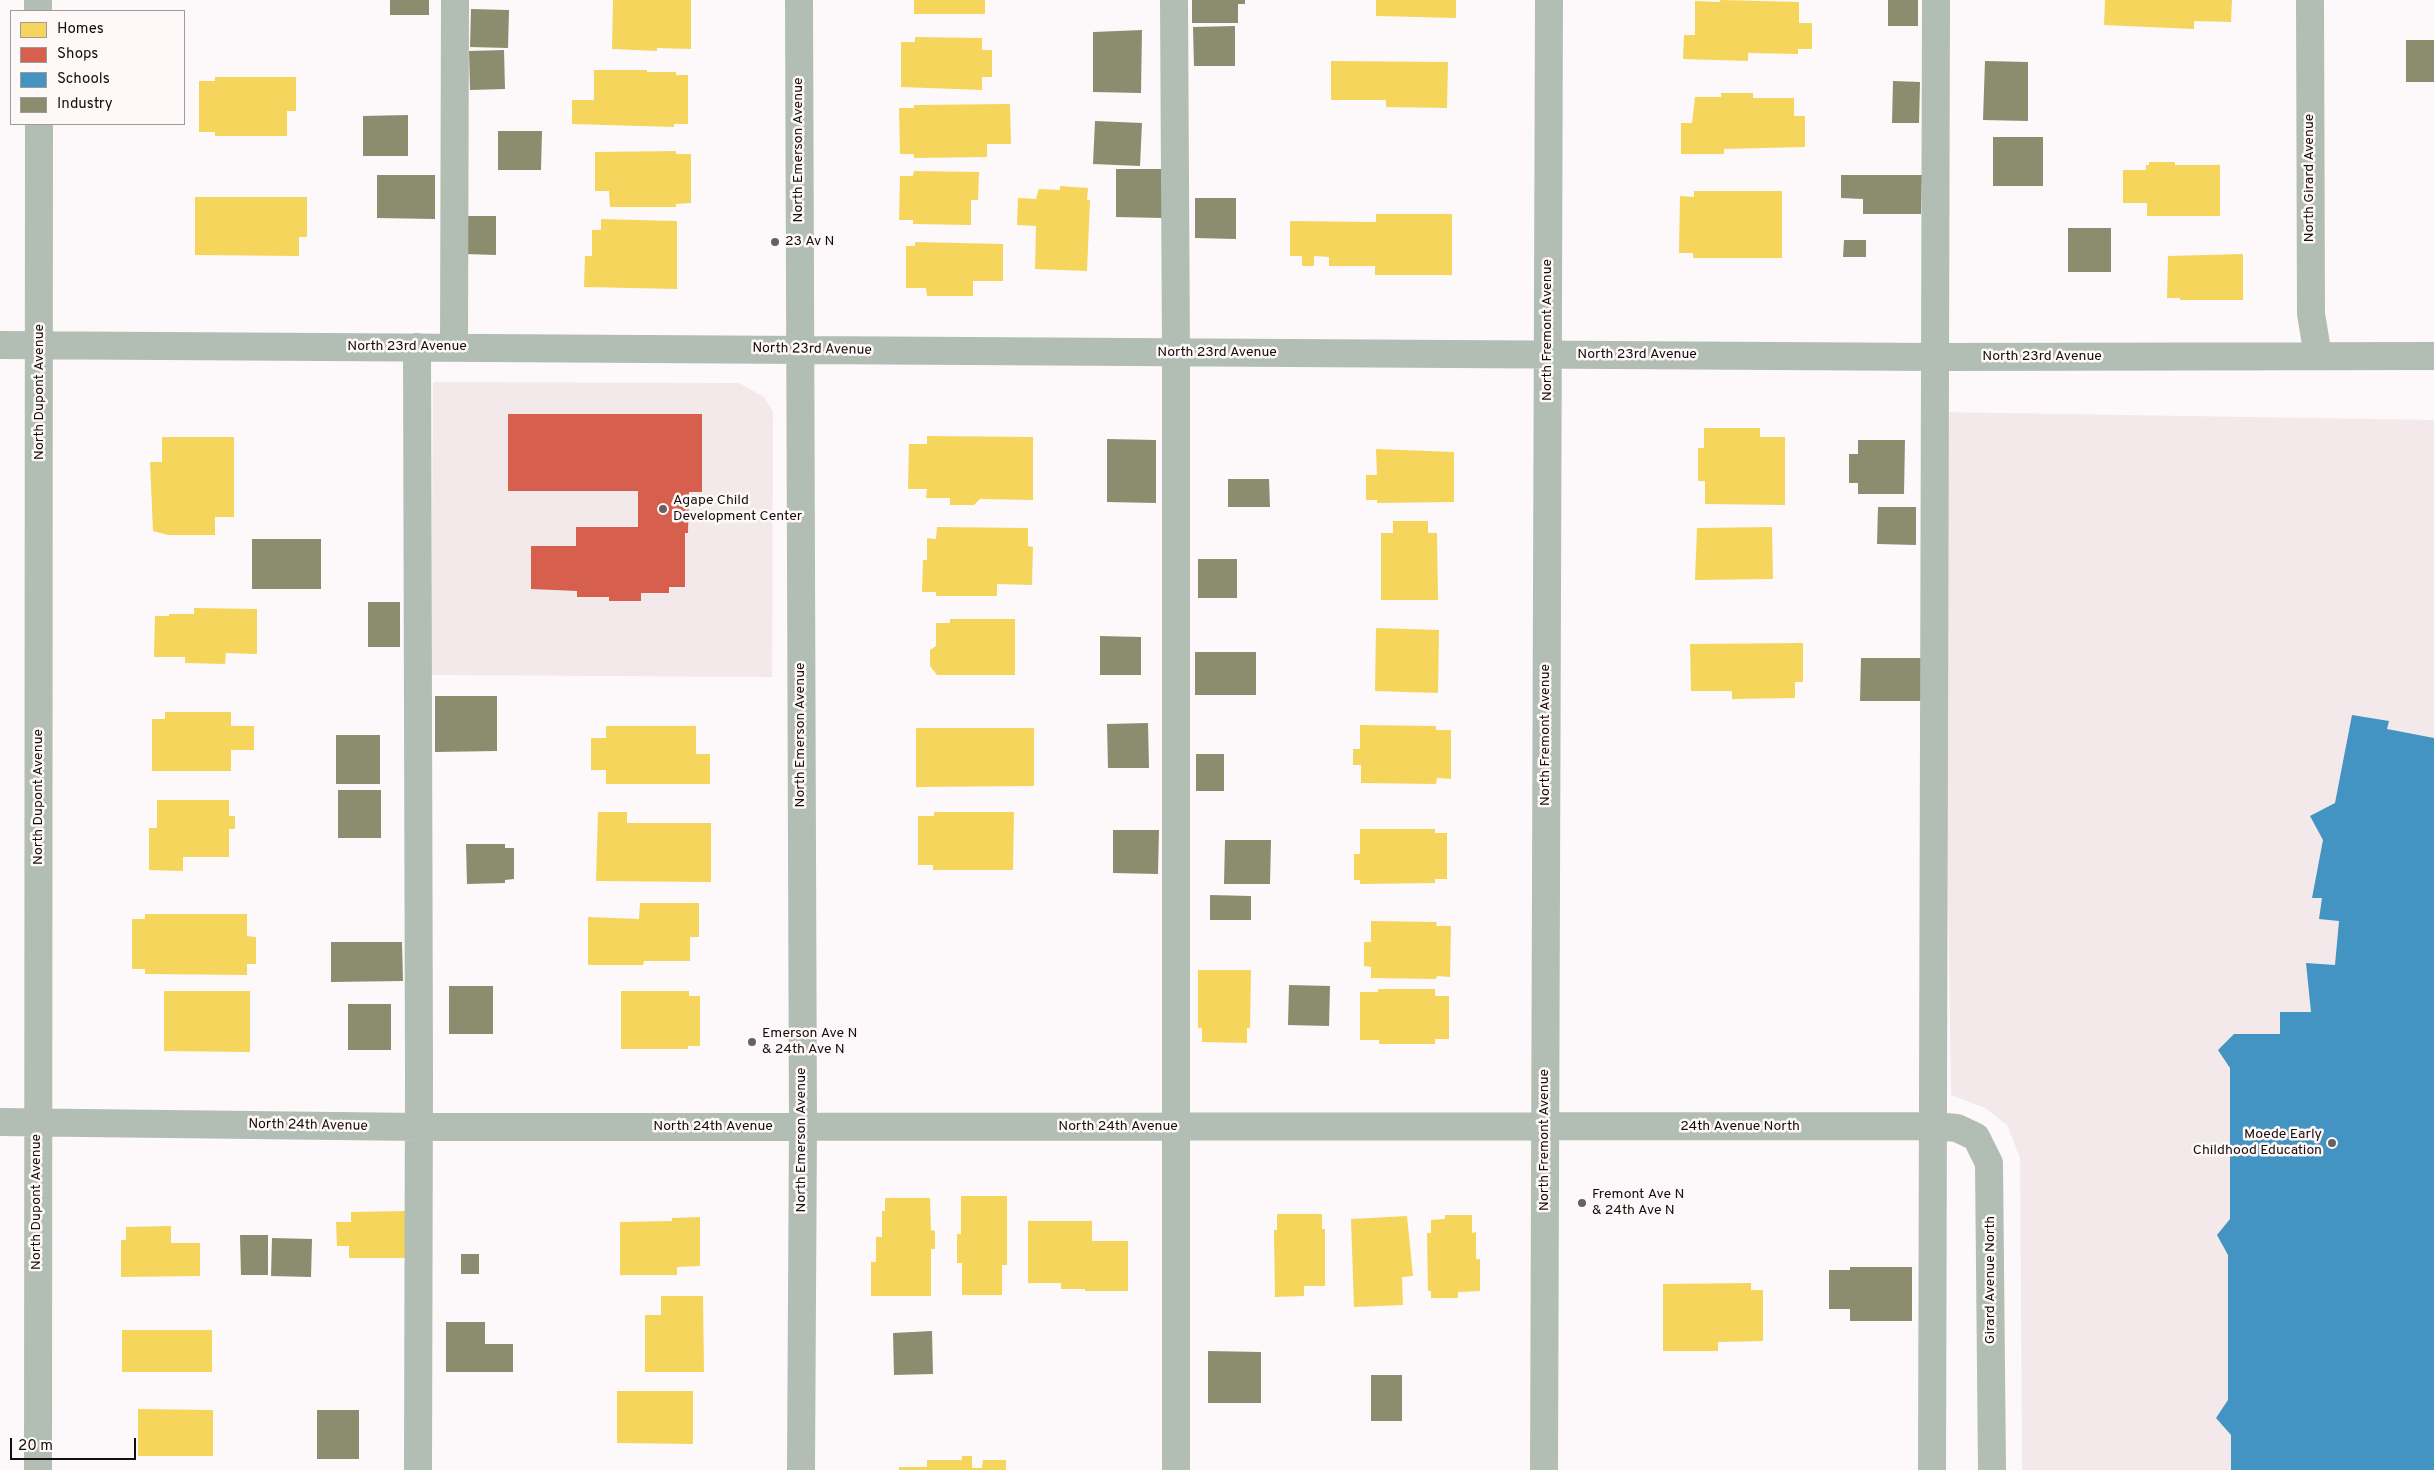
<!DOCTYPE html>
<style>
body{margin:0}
#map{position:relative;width:2434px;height:1470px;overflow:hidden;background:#fdf9fa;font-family:Overpass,sans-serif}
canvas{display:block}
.legend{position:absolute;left:10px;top:10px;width:175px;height:115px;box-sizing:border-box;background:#fef8f9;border:1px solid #a19a9b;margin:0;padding:6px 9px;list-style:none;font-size:15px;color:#160d0e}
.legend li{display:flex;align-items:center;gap:10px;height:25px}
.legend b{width:25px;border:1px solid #a19a9b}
.scale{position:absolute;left:10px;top:1438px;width:126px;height:22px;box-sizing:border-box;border:2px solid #160d0e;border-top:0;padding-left:6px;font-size:15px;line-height:18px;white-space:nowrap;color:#160d0e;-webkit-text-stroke:4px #fef8f9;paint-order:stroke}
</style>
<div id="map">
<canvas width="2434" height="1470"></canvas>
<ul class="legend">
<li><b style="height:14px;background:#f6d55c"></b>Homes</li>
<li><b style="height:14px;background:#d6604d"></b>Shops</li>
<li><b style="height:14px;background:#4393c3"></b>Schools</li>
<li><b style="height:14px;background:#8c8c6e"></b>Industry</li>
</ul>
<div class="scale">20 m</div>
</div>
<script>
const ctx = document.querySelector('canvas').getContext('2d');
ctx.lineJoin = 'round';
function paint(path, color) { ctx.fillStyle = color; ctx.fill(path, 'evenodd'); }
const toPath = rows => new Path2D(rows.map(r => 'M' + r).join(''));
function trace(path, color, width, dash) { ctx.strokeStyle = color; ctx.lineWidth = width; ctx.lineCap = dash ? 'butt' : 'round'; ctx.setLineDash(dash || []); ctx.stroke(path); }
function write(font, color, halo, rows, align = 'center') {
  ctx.font = font + ' Overpass,sans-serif'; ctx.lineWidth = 5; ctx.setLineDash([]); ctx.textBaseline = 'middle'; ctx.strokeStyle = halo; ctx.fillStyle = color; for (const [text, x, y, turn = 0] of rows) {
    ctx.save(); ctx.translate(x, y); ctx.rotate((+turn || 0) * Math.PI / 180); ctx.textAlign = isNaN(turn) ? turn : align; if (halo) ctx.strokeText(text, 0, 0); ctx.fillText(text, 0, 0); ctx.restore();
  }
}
paint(toPath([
 [433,382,739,383,764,397,773,412,772,677,431,675],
 [1941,412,2434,420,2434,1470,2022,1470,2020,1158,2007,1125,1985,1108,1951,1095]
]), '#f3e9ea');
paint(toPath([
 [613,0,691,0,691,49,657,48,657,51,612,49],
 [914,0,985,0,985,14,914,14],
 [1376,0,1456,0,1456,18,1376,16],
 [1720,0,1799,2,1799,23,1812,23,1812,49,1798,49,1798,54,1748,53,1748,61,1683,59,1684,35,1695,35,1695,1,1720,2],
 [2105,0,2232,0,2231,22,2194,21,2194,29,2104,25],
 [915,37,982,38,982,50,992,50,992,77,982,77,982,90,901,87,901,42,915,42],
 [1331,61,1448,62,1447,108,1386,107,1386,100,1331,100],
 [594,70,647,70,647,72,676,72,676,75,688,75,688,124,674,124,674,127,572,124,572,100,594,100],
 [215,77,296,77,296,111,287,111,287,136,215,136,215,132,199,132,199,81,215,81],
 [1721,93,1753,93,1753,98,1794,98,1794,116,1805,116,1805,147,1724,149,1724,154,1681,154,1681,123,1692,123,1695,97,1721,97],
 [1010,104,1011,144,987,144,987,157,914,158,914,154,900,154,899,108,914,108,914,105],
 [676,151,676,154,691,154,691,203,676,204,676,207,610,207,609,191,595,191,595,152],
 [2149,162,2175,162,2175,165,2220,165,2220,216,2147,216,2147,203,2123,203,2123,170,2146,170,2146,165,2149,165],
 [914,171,979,172,978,200,971,200,971,225,913,224,913,220,899,220,900,176,913,176],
 [1060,186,1088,188,1087,200,1090,200,1087,271,1035,269,1036,226,1017,225,1018,198,1036,199,1039,189,1060,190],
 [1694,191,1782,191,1782,258,1693,258,1693,253,1679,253,1680,196,1694,197],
 [195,197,307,197,307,237,299,237,299,256,195,255],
 [1376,214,1452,214,1452,275,1375,275,1375,266,1329,266,1329,257,1314,256,1314,266,1302,266,1302,256,1290,256,1290,221,1376,222],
 [601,219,677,221,677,289,584,287,585,256,592,256,592,230,601,230],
 [915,242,1003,244,1003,281,973,281,973,296,927,296,926,288,906,288,906,246,915,246],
 [2243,254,2243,300,2180,300,2180,298,2167,298,2168,256],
 [1704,428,1760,428,1760,437,1785,437,1785,505,1705,504,1705,481,1698,481,1698,448,1704,448],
 [927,436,1033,437,1033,500,980,499,974,505,950,505,950,498,926,498,927,489,908,489,909,444,927,444],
 [162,437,234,437,234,517,215,517,215,535,168,535,153,531,150,462,162,462],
 [1376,449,1454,452,1454,502,1377,503,1377,500,1366,500,1366,475,1377,475],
 [1393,521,1428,521,1428,533,1437,533,1438,600,1381,600,1381,533,1393,533],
 [937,527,1028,528,1028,546,1033,547,1032,585,997,584,997,596,936,596,936,592,922,592,923,560,927,560,927,538,936,539],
 [1772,527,1773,579,1695,580,1697,528],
 [194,608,257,609,257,654,226,653,225,664,185,663,185,657,154,657,155,616,169,616,169,614,194,614],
 [950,619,1015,619,1015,675,937,675,930,666,930,650,936,646,936,623,950,623],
 [1376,628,1439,630,1438,693,1375,691],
 [1803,643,1803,682,1795,682,1795,698,1732,699,1732,691,1691,691,1690,644],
 [165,712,231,712,231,726,254,726,254,750,231,750,231,771,152,771,152,719,165,719],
 [1360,725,1436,726,1436,730,1451,730,1451,779,1437,778,1436,784,1361,783,1361,765,1353,765,1353,749,1360,749],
 [606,726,696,726,696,754,710,754,710,784,606,784,606,770,591,770,591,738,606,738],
 [916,728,1034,728,1034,786,916,787],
 [157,800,229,800,229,816,235,816,235,829,229,829,229,857,183,857,183,871,149,870,149,828,157,828],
 [598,812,627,812,627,823,711,823,711,882,596,881],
 [934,812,1014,812,1013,870,933,870,933,865,918,865,918,816,934,816],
 [1360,829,1435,829,1435,833,1447,833,1447,879,1435,879,1435,883,1360,884,1360,880,1354,880,1354,854,1360,854],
 [640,903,699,903,699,937,690,937,690,961,644,961,643,965,588,965,588,917,639,919],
 [145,914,247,914,247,936,256,937,256,964,247,964,247,975,145,974,145,969,132,969,132,919,145,919],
 [1371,921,1437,922,1436,926,1451,926,1450,977,1437,976,1436,979,1371,978,1371,967,1364,966,1364,942,1371,942],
 [1198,970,1251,970,1250,1028,1247,1028,1247,1043,1202,1042,1202,1028,1198,1028],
 [1378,989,1435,989,1435,996,1449,996,1449,1039,1435,1039,1435,1044,1379,1044,1379,1040,1360,1040,1360,992,1378,992],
 [164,991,250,991,250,1052,164,1051],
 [621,991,689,991,689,996,700,996,700,1046,688,1046,688,1049,621,1049],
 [961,1196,1007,1196,1007,1265,1002,1265,1002,1295,962,1295,962,1263,957,1263,957,1234,961,1234],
 [885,1198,930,1198,931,1230,935,1231,935,1249,931,1249,931,1296,871,1296,871,1262,876,1262,876,1237,882,1237,882,1211,885,1211],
 [405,1211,405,1258,349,1258,349,1246,337,1246,336,1222,351,1222,351,1212],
 [1277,1214,1322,1214,1322,1229,1325,1229,1325,1286,1304,1286,1304,1296,1275,1297,1274,1230,1277,1230],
 [1445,1215,1472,1215,1472,1233,1476,1232,1476,1259,1480,1259,1480,1291,1458,1292,1458,1298,1431,1298,1431,1291,1428,1291,1427,1233,1431,1233,1431,1220,1445,1219],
 [1407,1216,1413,1276,1402,1277,1403,1305,1354,1307,1351,1219],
 [700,1217,700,1266,677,1267,677,1275,620,1275,620,1222,672,1221,672,1218],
 [1028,1221,1092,1221,1092,1241,1128,1241,1128,1291,1085,1291,1085,1289,1061,1289,1061,1283,1028,1283],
 [171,1226,171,1243,200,1243,200,1276,121,1277,121,1240,126,1240,126,1227],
 [1751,1283,1751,1290,1763,1290,1763,1341,1718,1342,1718,1351,1663,1351,1663,1284],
 [661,1296,703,1296,704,1372,645,1372,645,1315,661,1315],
 [122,1330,212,1330,212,1372,122,1372],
 [617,1391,693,1391,693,1444,617,1443],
 [138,1409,213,1410,213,1456,138,1456],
 [962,1456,972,1456,972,1468,982,1468,983,1460,1006,1460,1006,1470,899,1470,899,1467,927,1467,927,1460,962,1460]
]), '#f6d55c');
paint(toPath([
 [508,414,702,414,702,492,689,492,688,533,685,533,685,587,669,587,669,593,641,593,641,601,609,601,609,597,577,597,577,591,531,589,531,546,576,546,576,527,638,527,638,491,508,491]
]), '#d6604d');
paint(toPath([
 [2352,715,2389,721,2387,729,2434,738,2434,1470,2231,1470,2231,1435,2216,1418,2228,1400,2228,1255,2217,1235,2230,1219,2230,1068,2218,1050,2234,1034,2280,1034,2280,1012,2311,1012,2306,963,2335,965,2339,921,2319,919,2322,898,2312,898,2323,840,2310,816,2335,803]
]), '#4393c3');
paint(toPath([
 [390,0,429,0,429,15,390,15],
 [1192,0,1245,0,1245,4,1238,4,1238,23,1192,23],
 [1888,0,1918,0,1918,26,1888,26],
 [471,9,509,10,508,48,470,47],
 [1235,26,1235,66,1194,66,1193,27],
 [1142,30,1141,93,1093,92,1093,32],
 [2406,40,2434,40,2434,82,2406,82],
 [504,50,505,89,470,90,469,51],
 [1985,61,2028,62,2028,121,1983,120],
 [1893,81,1920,82,1919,123,1892,123],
 [408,115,408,156,363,156,363,116],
 [1095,121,1142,123,1140,166,1093,164],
 [498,131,542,131,541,170,498,170],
 [1993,137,2043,137,2043,186,1993,186],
 [1116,169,1163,169,1163,218,1116,217],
 [377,175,435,175,435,219,377,218],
 [1841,175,1922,175,1921,214,1863,214,1863,199,1841,198],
 [1195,198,1236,198,1236,239,1195,238],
 [465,216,496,216,496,255,465,254],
 [2068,228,2111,228,2111,272,2068,272],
 [1844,240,1866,240,1866,257,1843,257],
 [1107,439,1156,440,1156,503,1107,502],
 [1858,440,1905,440,1904,494,1858,494,1858,483,1849,483,1849,454,1858,454],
 [1228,479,1269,479,1270,507,1228,507],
 [1878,507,1916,507,1916,545,1877,544],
 [252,539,321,539,321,589,252,589],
 [1198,559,1237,559,1237,598,1198,598],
 [368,602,400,602,400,647,368,647],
 [1100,636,1141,637,1141,675,1100,675],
 [1195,652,1256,652,1256,695,1195,695],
 [1861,658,1923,658,1922,701,1860,701],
 [435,696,497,696,497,751,435,752],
 [1148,723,1149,768,1108,768,1107,724],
 [336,735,380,735,380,784,336,784],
 [1196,754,1224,754,1224,791,1196,791],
 [338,790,381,790,381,838,338,838],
 [1113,830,1159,830,1158,874,1113,873],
 [1225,840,1271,840,1270,884,1224,884],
 [466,844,505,844,505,848,514,848,514,879,505,880,505,883,467,884],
 [1210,895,1251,896,1251,920,1210,920],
 [331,942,402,942,403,981,331,982],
 [1289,985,1330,986,1329,1026,1288,1025],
 [449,986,493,986,493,1034,449,1034],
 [348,1004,391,1004,391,1050,348,1050],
 [240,1235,268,1235,268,1275,241,1275],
 [272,1238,312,1239,311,1277,271,1276],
 [461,1254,479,1254,479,1274,461,1274],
 [1850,1267,1912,1267,1912,1321,1850,1321,1850,1309,1829,1309,1829,1270,1850,1270],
 [446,1322,485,1322,485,1344,513,1344,513,1372,446,1372],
 [932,1331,933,1374,894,1375,893,1333],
 [1208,1351,1261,1352,1261,1403,1208,1403],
 [1371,1375,1402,1375,1402,1421,1371,1421],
 [317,1410,359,1410,359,1459,317,1459]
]), '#8c8c6e');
trace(toPath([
 [38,0,38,11],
 [799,0,803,1127,801,1470],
 [1174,0,1176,353,1176,1470],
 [2310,0,2311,314,2318,356],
 [0,345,1936,357,2434,356],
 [417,347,419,1074,418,1470],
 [454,347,455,0],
 [0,1122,419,1127,1934,1126,1957,1128,1976,1137,1989,1163,1992,1470],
 [38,1470,39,124],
 [1544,1470,1549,0],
 [1932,1470,1936,0]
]), '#b2bdb4', 28);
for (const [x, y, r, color] of [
 [775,242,5,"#676061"],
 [663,509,5,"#676061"],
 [752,1042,5,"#676061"],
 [2332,1143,5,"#676061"],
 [1582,1203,5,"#676061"]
]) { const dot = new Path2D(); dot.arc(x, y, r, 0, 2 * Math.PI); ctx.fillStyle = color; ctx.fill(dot); trace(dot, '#fef8f9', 2); }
write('14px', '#160d0e', '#fef8f9', [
 ["North Emerson Avenue",799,150,-90],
 ["North Girard Avenue",2310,178,-90],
 ["North Fremont Avenue",1548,330,-90],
 ["North 23rd Avenue",407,347],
 ["North 23rd Avenue",812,350,1],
 ["North 23rd Avenue",1217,353],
 ["North 23rd Avenue",1637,355],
 ["North 23rd Avenue",2042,357],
 ["North Dupont Avenue",40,392,-90],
 ["North Emerson Avenue",801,735,-90],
 ["North Fremont Avenue",1546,735,-90],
 ["North Dupont Avenue",39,797,-90],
 ["North 24th Avenue",308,1126,1],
 ["North 24th Avenue",713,1127],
 ["North 24th Avenue",1118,1127],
 ["24th Avenue North",1740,1127],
 ["North Emerson Avenue",802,1140,-90],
 ["North Fremont Avenue",1545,1140,-90],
 ["North Dupont Avenue",37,1202,-90],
 ["Girard Avenue North",1991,1280,-90]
]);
write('14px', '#160d0e', '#fef8f9', [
 ["23 Av N",785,242],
 ["Agape Child",673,501],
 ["Development Center",673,517],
 ["Emerson Ave N",762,1034],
 ["& 24th Ave N",762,1050],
 ["Moede Early",2322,1135,"right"],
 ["Childhood Education",2322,1151,"right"],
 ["Fremont Ave N",1592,1195],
 ["& 24th Ave N",1592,1211]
], 'left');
</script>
